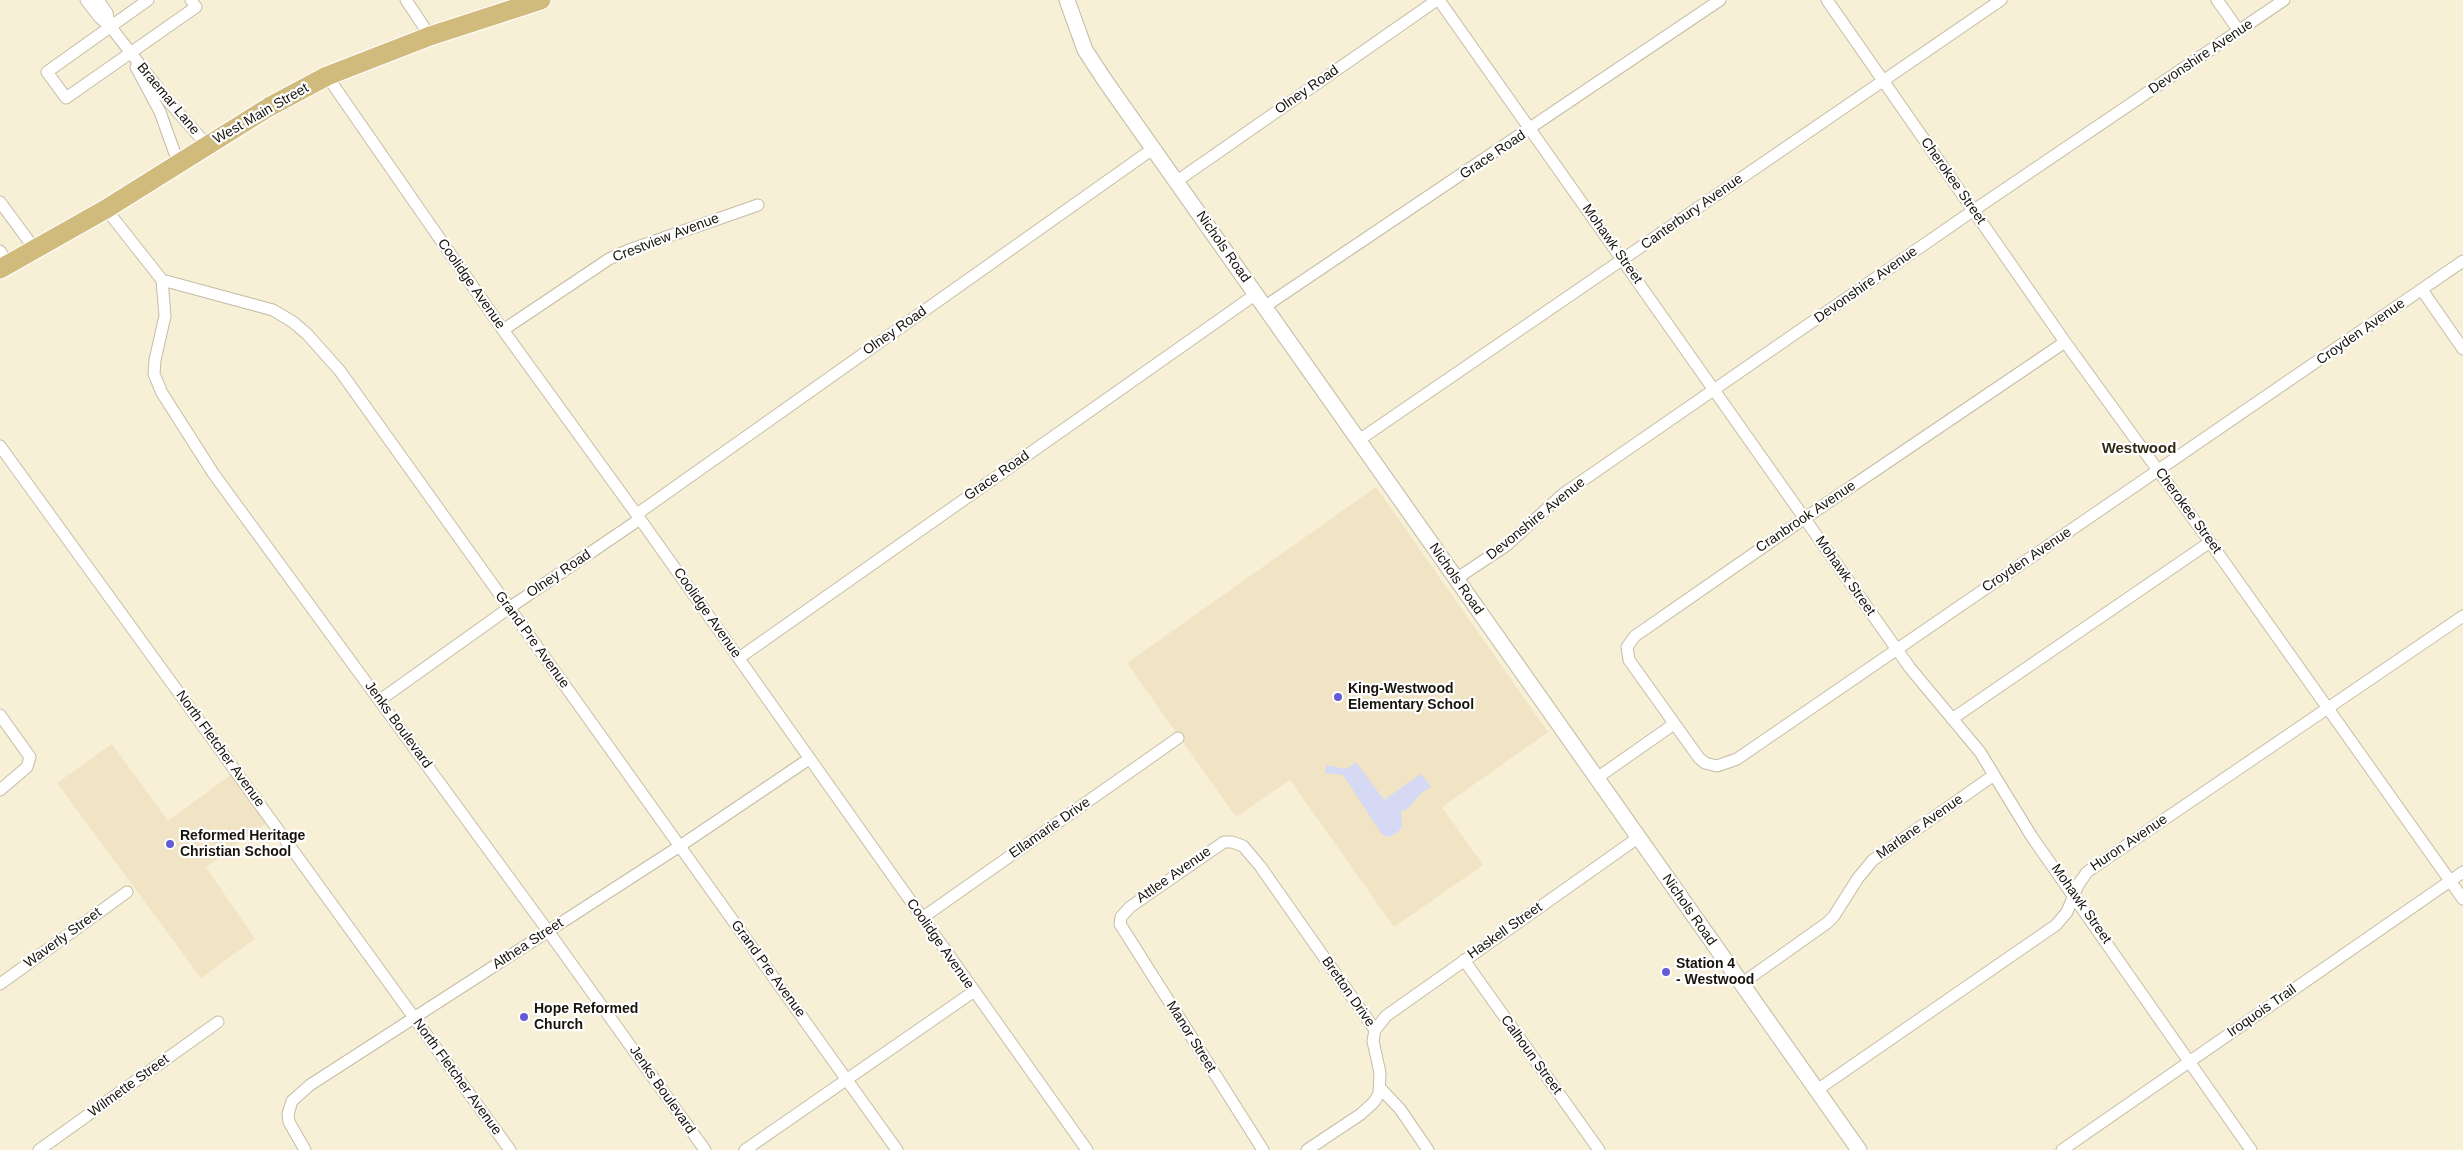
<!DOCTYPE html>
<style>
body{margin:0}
canvas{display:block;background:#f8efd7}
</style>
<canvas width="2463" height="1150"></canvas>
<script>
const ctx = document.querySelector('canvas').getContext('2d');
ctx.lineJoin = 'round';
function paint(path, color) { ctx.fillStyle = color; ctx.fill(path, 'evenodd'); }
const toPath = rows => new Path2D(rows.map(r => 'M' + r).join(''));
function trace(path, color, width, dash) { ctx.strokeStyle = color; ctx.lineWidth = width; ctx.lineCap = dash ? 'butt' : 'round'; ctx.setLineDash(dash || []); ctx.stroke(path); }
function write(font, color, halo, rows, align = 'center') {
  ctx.font = font + ' Arial,sans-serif'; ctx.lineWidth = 4.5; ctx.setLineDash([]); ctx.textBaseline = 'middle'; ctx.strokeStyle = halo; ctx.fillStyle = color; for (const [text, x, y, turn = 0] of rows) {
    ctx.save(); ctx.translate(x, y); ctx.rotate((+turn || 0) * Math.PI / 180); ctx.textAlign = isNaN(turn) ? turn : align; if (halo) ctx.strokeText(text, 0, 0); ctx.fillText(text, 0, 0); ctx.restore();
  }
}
paint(toPath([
 [1376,487,1548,732,1442,807,1483,865,1394,927,1290,780,1236,817,1127,663],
 [112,744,168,821,236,771,271,820,206,867,255,939,201,978,57,783]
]), '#f0e4c5');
paint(toPath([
 [1356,762,1384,800,1421,774,1431,787,1420,794,1408,809,1401,811,1402,828,1392,836,1387,837,1381,833,1343,775,1325,773,1326,765,1346,769]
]), '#d6d9f3');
const minor = toPath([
 [86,0,100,18,110,26,168,101,207,145],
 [98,0,107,13,110,26],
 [148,0,47,72,66,98,196,7,191,0],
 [406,0,430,36],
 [1439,0,1910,668,1980,752,2032,837,2251,1150],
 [1827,0,2065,342,2210,542,2463,899],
 [2217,0,2239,31],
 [136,67,160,112,178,162],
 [327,76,503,330,640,519,1087,1150],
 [1177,181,1437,0],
 [0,202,34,248],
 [106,209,162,280,273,310,293,322,307,334,340,371,897,1150],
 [0,251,8,264],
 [162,280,165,316,155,360,154,374,162,393,213,473,548,931,705,1150],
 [2422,290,2463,349],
 [1264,307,1720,0],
 [503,330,609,259,629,250,758,205],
 [2065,342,1805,518,1635,636,1627,647,1629,660,1699,758,1705,763,1717,766,1737,759,2463,261],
 [1359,440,2001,0],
 [0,446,510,1150],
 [637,514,1154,148],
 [1456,579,1507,545,1563,494,1974,210,2284,0],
 [739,658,1256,294],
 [380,700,509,608,640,519],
 [0,715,30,757,27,767,0,790],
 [1952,719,2210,542],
 [1597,778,1674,724],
 [922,918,1178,738],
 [1464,960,1599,1150],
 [0,984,127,892],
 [1741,984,1827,923,1834,916,1858,878,1873,860,1994,775],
 [1375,1030,1386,1016,1639,837],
 [1380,1088,1400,1109,1428,1150],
 [1817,1090,2056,925,2067,912,2078,885,2087,872,2463,616],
 [39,1150,218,1022],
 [305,1150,289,1122,288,1114,292,1101,310,1085,680,846,809,759],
 [745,1150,973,992],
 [1263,1150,1120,924,1121,917,1130,907,1224,842,1232,842,1243,846,1260,866,1375,1030,1373,1041,1380,1073,1379,1094,1374,1102,1361,1114,1307,1150],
 [2062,1150,2463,872]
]);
const tertiary = toPath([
 [1067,0,1085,50,1106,82,1859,1150]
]);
const primary = toPath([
 [0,269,106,209,269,107,327,76,430,36,541,0]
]);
trace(minor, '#c5bca5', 13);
trace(tertiary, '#c5bca5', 17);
trace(primary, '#fff', 21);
trace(minor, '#fff', 11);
trace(tertiary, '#fff', 15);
trace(primary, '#d0bb7d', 19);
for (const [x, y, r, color] of [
 [1338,697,5,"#635cd4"],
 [170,844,5,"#635cd4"],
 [1666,972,5,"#635cd4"],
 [524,1017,5,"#635cd4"]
]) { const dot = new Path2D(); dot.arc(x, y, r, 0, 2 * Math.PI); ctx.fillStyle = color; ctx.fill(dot); trace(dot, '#fff', 2); }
write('14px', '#17140c', '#fff', [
 ["Devonshire Avenue",2201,57,-34],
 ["Olney Road",1307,90,-35],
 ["Braemar Lane",168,99,50],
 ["West Main Street",261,114,-30],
 ["Grace Road",1493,155,-34],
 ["Cherokee Street",1953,181,55],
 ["Canterbury Avenue",1692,212,-35],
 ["Crestview Avenue",666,238,-21],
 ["Mohawk Street",1612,244,55],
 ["Nichols Road",1223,247,55],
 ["Coolidge Avenue",471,284,55],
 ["Devonshire Avenue",1866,285,-35],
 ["Olney Road",895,331,-35],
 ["Croyden Avenue",2361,332,-35],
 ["Grace Road",997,476,-35],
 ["Cherokee Street",2188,511,54],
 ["Cranbrook Avenue",1806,517,-34],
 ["Devonshire Avenue",1536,519,-39],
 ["Croyden Avenue",2027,560,-34],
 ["Olney Road",559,574,-34],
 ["Mohawk Street",1845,576,55],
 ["Nichols Road",1456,579,55],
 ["Coolidge Avenue",707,613,55],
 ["Grand Pre Avenue",532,640,54],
 ["Jenks Boulevard",398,725,54],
 ["North Fletcher Avenue",220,749,54],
 ["Marlane Avenue",1920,827,-35],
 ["Ellamarie Drive",1050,828,-35],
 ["Huron Avenue",2129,843,-34],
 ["Attlee Avenue",1174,875,-35],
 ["Mohawk Street",2081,904,55],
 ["Nichols Road",1689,910,55],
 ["Haskell Street",1505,931,-35],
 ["Waverly Street",63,938,-36],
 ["Althea Street",528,944,-33],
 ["Coolidge Avenue",940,944,55],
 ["Grand Pre Avenue",768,969,54],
 ["Bretton Drive",1348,992,55],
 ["Iroquois Trail",2262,1011,-35],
 ["Manor Street",1191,1037,58],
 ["Calhoun Street",1531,1055,54],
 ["North Fletcher Avenue",457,1077,54],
 ["Wilmette Street",129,1086,-36],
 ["Jenks Boulevard",662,1090,55]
]);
write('bold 14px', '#17140c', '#fff', [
 ["King-Westwood",1348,689],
 ["Elementary School",1348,705],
 ["Reformed Heritage",180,836],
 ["Christian School",180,852],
 ["Station 4",1676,964],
 ["- Westwood",1676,980],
 ["Hope Reformed",534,1009],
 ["Church",534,1025]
], 'left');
write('bold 15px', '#322a18', '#fff', [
 ["Westwood",2139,449]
]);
</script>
